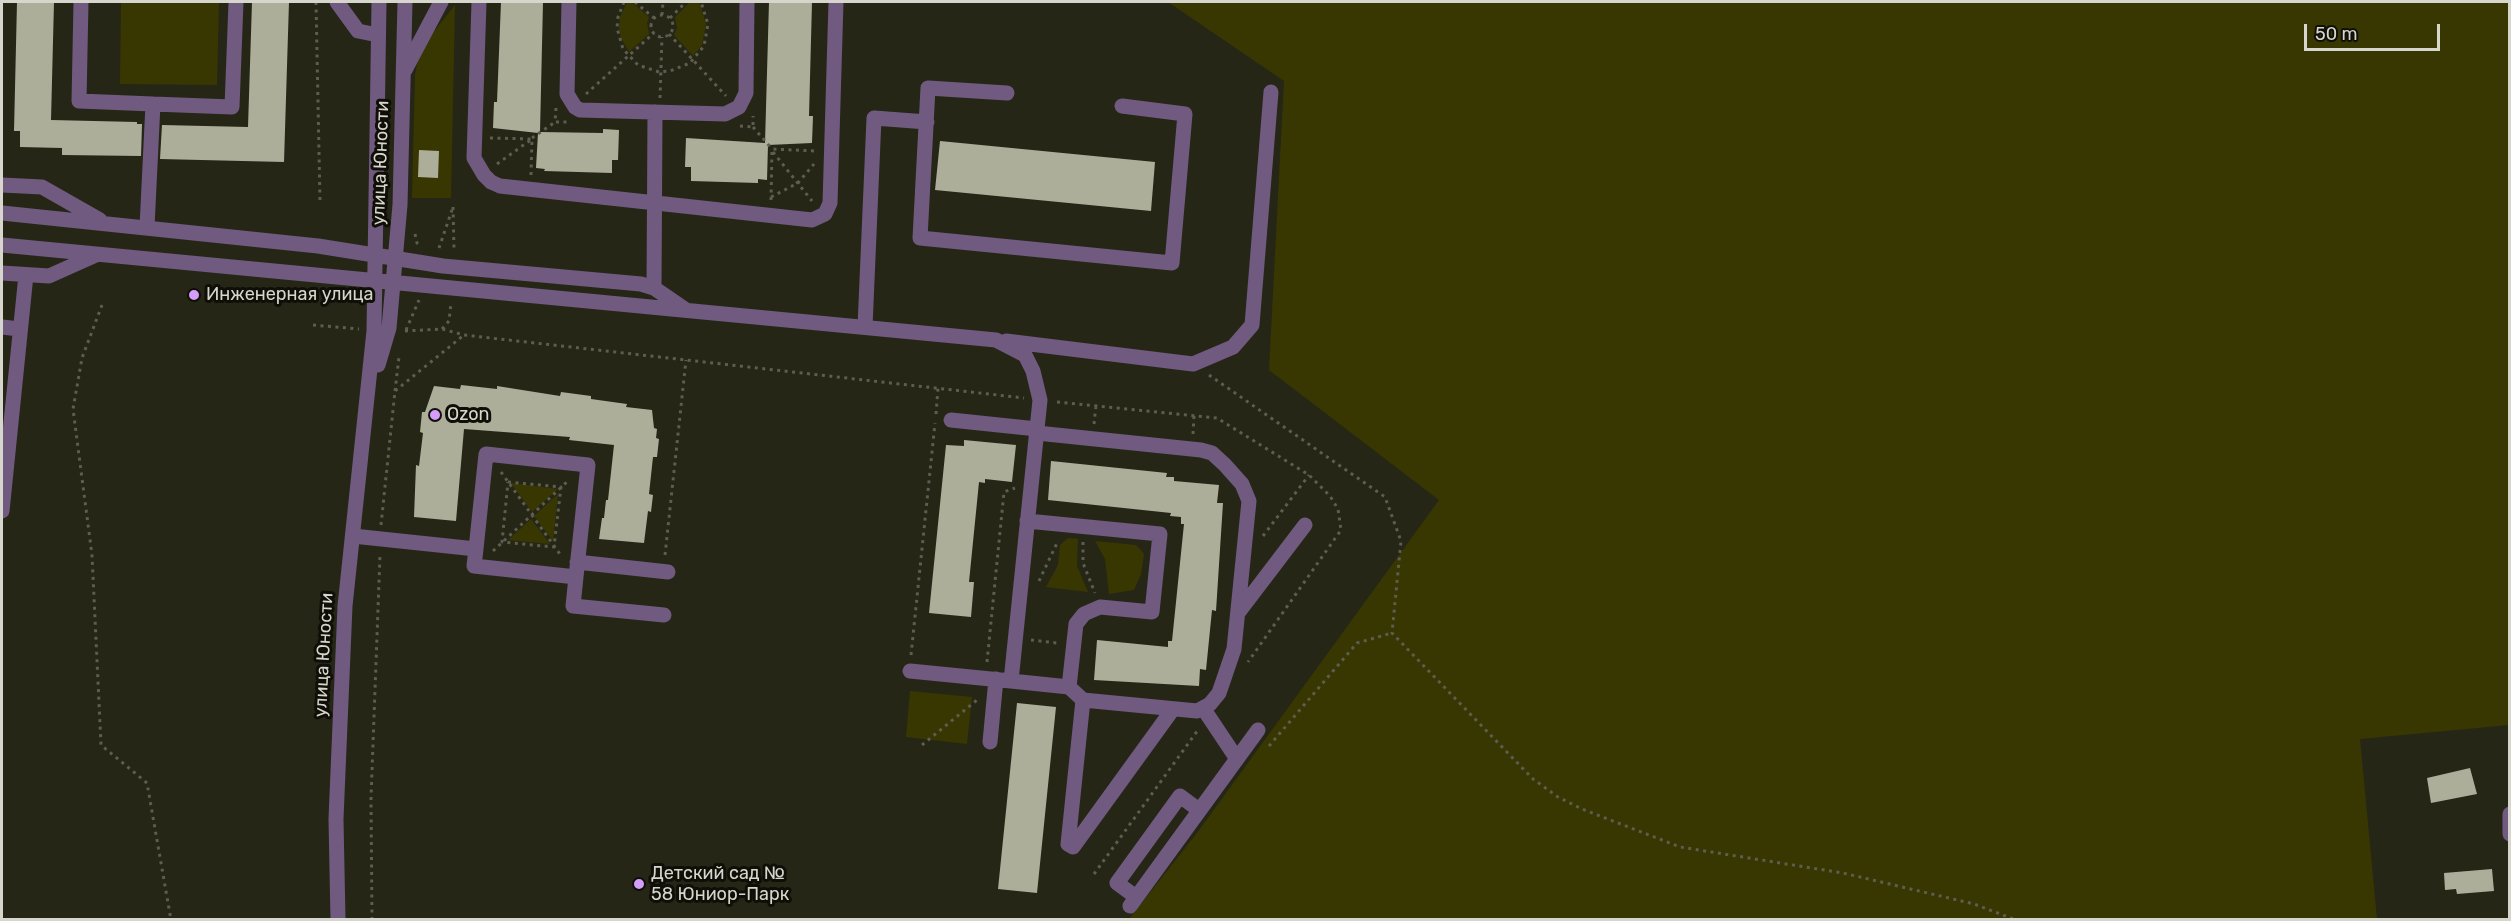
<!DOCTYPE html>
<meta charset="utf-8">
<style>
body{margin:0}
#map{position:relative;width:2511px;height:921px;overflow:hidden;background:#262617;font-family:Rubik,sans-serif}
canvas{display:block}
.frame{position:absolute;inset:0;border:3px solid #d6d6cc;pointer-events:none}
.scale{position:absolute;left:2304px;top:24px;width:136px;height:27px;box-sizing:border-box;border:3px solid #d6d6cc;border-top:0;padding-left:8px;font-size:18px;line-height:21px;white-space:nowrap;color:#d6d6cc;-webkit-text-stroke:4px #0f0f08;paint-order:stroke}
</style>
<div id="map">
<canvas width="2511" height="921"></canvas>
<div class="frame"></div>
<div class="scale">50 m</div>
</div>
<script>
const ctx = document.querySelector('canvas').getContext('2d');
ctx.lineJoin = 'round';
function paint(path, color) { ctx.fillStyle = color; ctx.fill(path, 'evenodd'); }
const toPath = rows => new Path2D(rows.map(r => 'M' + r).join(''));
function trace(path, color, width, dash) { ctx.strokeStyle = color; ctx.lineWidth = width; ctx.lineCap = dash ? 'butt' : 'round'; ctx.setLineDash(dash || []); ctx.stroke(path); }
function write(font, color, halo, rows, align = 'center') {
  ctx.font = font + ' Rubik,sans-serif'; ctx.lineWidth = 6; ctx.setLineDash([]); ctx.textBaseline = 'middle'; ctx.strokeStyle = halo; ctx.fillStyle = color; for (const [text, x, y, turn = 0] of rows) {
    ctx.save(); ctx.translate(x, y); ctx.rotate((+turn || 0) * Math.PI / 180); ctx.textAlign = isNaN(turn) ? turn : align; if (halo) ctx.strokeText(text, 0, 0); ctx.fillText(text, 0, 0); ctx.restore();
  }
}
paint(toPath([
 [121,2,219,2,217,85,120,84],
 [627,2,632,2,649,17,647,23,649,34,629,52,621,38,619,28,620,17],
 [690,2,698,2,700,4,706,24,702,45,693,56,674,35,677,28,675,17],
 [1168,2,2509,2,2509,725,2360,739,2377,919,1129,919,1197,833,1439,500,1269,370,1284,81],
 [455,5,451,198,412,198,415,75,420,49],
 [511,483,558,489,532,512],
 [558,494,553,541,534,516],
 [531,519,550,544,508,540],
 [1068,538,1078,539,1077,566,1088,592,1046,587,1058,565,1060,545],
 [1095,541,1136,545,1141,550,1144,554,1141,574,1134,590,1109,594,1105,559],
 [910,691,972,697,967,744,906,737]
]), '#383702');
paint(toPath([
 [17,2,54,2,51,120,137,122,137,124,142,124,141,156,62,155,62,148,20,147,20,131,14,131],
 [252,2,289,2,284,162,160,159,162,125,248,127],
 [501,2,543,2,540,132,603,133,603,129,619,130,618,160,612,160,612,173,544,171,545,169,536,168,538,133,493,128,494,102,497,102],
 [769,2,812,2,809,116,813,116,812,143,768,145,767,180,758,179,758,183,691,181,691,167,685,167,686,138,765,143],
 [940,141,1155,162,1151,211,935,190],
 [419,150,439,151,438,178,418,177],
 [461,385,497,389,497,386,560,396,561,392,591,396,591,399,627,404,626,407,652,410,654,428,657,429,656,438,659,439,657,457,653,457,649,494,653,495,651,512,648,511,644,543,599,539,602,518,604,518,606,500,608,500,614,445,569,440,570,437,464,429,456,521,414,517,416,465,419,466,423,433,420,432,422,412,425,412,434,386,460,389],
 [964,440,1016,445,1012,482,985,479,985,483,979,482,969,582,974,582,971,617,929,613,946,445,964,446],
 [1051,461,1167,473,1166,477,1174,477,1174,481,1219,485,1217,503,1223,503,1216,611,1212,610,1206,670,1200,669,1199,686,1094,680,1097,640,1168,647,1168,641,1172,641,1184,524,1181,524,1181,517,1170,516,1171,513,1048,500],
 [1017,703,1056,707,1037,893,998,889],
 [2470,768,2477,794,2431,803,2427,778],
 [2492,869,2494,891,2457,894,2456,889,2445,890,2444,873]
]), '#adae9a');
trace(toPath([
 [316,2,320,202],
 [624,2,618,17,617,28,623,49,638,65,659,72,670,71,690,63,704,46,708,24,701,2],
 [635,2,654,18],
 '651 26a11 11 0 1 1 22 0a11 11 0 1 1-22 0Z',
 [662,15,663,2],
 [670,18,686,2],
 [669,34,726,96],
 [586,94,654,33],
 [660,98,662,37],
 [556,108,555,122,568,122],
 [740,126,753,127,753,116],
 [753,127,772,149],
 [490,138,532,139,531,175],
 [532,138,555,122],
 [773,152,812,201],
 [497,164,532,139],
 [771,197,798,183,814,164],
 [771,200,772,149,815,151],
 [453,207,454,249],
 [415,234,417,243,421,246],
 [439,248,452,210],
 [102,305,82,358,73,409,92,555,101,745,147,783,171,920],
 [313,325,359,329],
 [442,329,449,321,451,303],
 [406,330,419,300],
 [405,331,442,329,464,335,1024,398],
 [1209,375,1385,497,1401,541,1392,633,1533,779,1558,797,1582,809,1680,847,1843,873,1974,904,2016,920],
 [395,391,399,357],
 [1057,402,1217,418,1309,475,1330,496,1338,509,1341,530,1248,662],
 [936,414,938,388],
 [1094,424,1096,405],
 [1193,434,1194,415],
 [501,472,562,557],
 [508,482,561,487,554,547,502,542,508,482],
 [381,525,395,391,464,335],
 [1263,536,1309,475],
 [1083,542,1083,563,1095,593],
 [493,551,569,480],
 [665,555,686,360],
 [1039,581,1058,541],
 [1031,640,1057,643],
 [911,655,935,423],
 [987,662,1004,492,1015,488],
 [922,745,977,700],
 [1269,746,1357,643,1392,633],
 [1094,874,1198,730],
 [372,920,371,798,380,555]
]), '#5d5d50', 3, [3, 4.5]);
trace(toPath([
 [81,2,79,101,153,104],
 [337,2,358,31,378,35],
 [479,2,474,158,484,175,491,182,500,186,812,220,825,214,830,203,836,2],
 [569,2,567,94,575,107,580,110,725,114,739,107,746,93,747,2],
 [405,70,441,2],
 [1007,93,928,88,920,238,1172,263,1185,114,1122,106],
 [2,185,42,187,100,220],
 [2,213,318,246,443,266,641,284,654,288,686,310],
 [147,227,153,104,232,107,236,2],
 [2,245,996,340,1025,355,1033,371,1040,400,1011,681,910,671],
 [2,273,49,276,96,255],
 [654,288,655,112],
 [2,327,19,329],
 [865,327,874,118,927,122],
 [1006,341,1193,364,1233,347,1252,325,1271,92],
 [378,365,389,328,400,205,405,2],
 [951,420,1037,429],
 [1037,433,1201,450,1212,453,1225,465,1242,484,1249,501,1234,649,1219,693,1210,704,1197,711,1083,700,1069,687],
 [2,511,26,275],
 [353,536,476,549,486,454,588,465,576,577,474,566,476,549],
 [577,562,668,572],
 [576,577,573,606,664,615],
 [1238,613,1305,525],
 [1011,681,1069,687,1076,624,1084,614,1100,607,1152,612,1160,534,1027,521],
 [1083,700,1068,844,1073,847,1173,709],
 [1203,708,1237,759],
 [990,742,996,679],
 [2510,814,2510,834],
 [1136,897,1117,883,1180,796,1199,810],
 [1130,906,1258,730],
 [338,920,336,819,345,606,374,331,379,2]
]), '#705a80', 15);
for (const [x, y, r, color] of [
 [194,295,6,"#d49cfb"],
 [435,415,6,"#d49cfb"],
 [639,884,6,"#d49cfb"]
]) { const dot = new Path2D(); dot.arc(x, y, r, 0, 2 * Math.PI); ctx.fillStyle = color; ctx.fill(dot); trace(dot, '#0f0f08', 2); }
write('18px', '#d6d6cc', '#0f0f08', [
 ["улица Юности",381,163,-88],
 ["улица Юности",324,655,-87]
]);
write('18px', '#d6d6cc', '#0f0f08', [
 ["Инженерная улица",206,295],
 ["Ozon",447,415],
 ["Детский сад №",651,874],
 ["58 Юниор-Парк",651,895]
], 'left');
</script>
